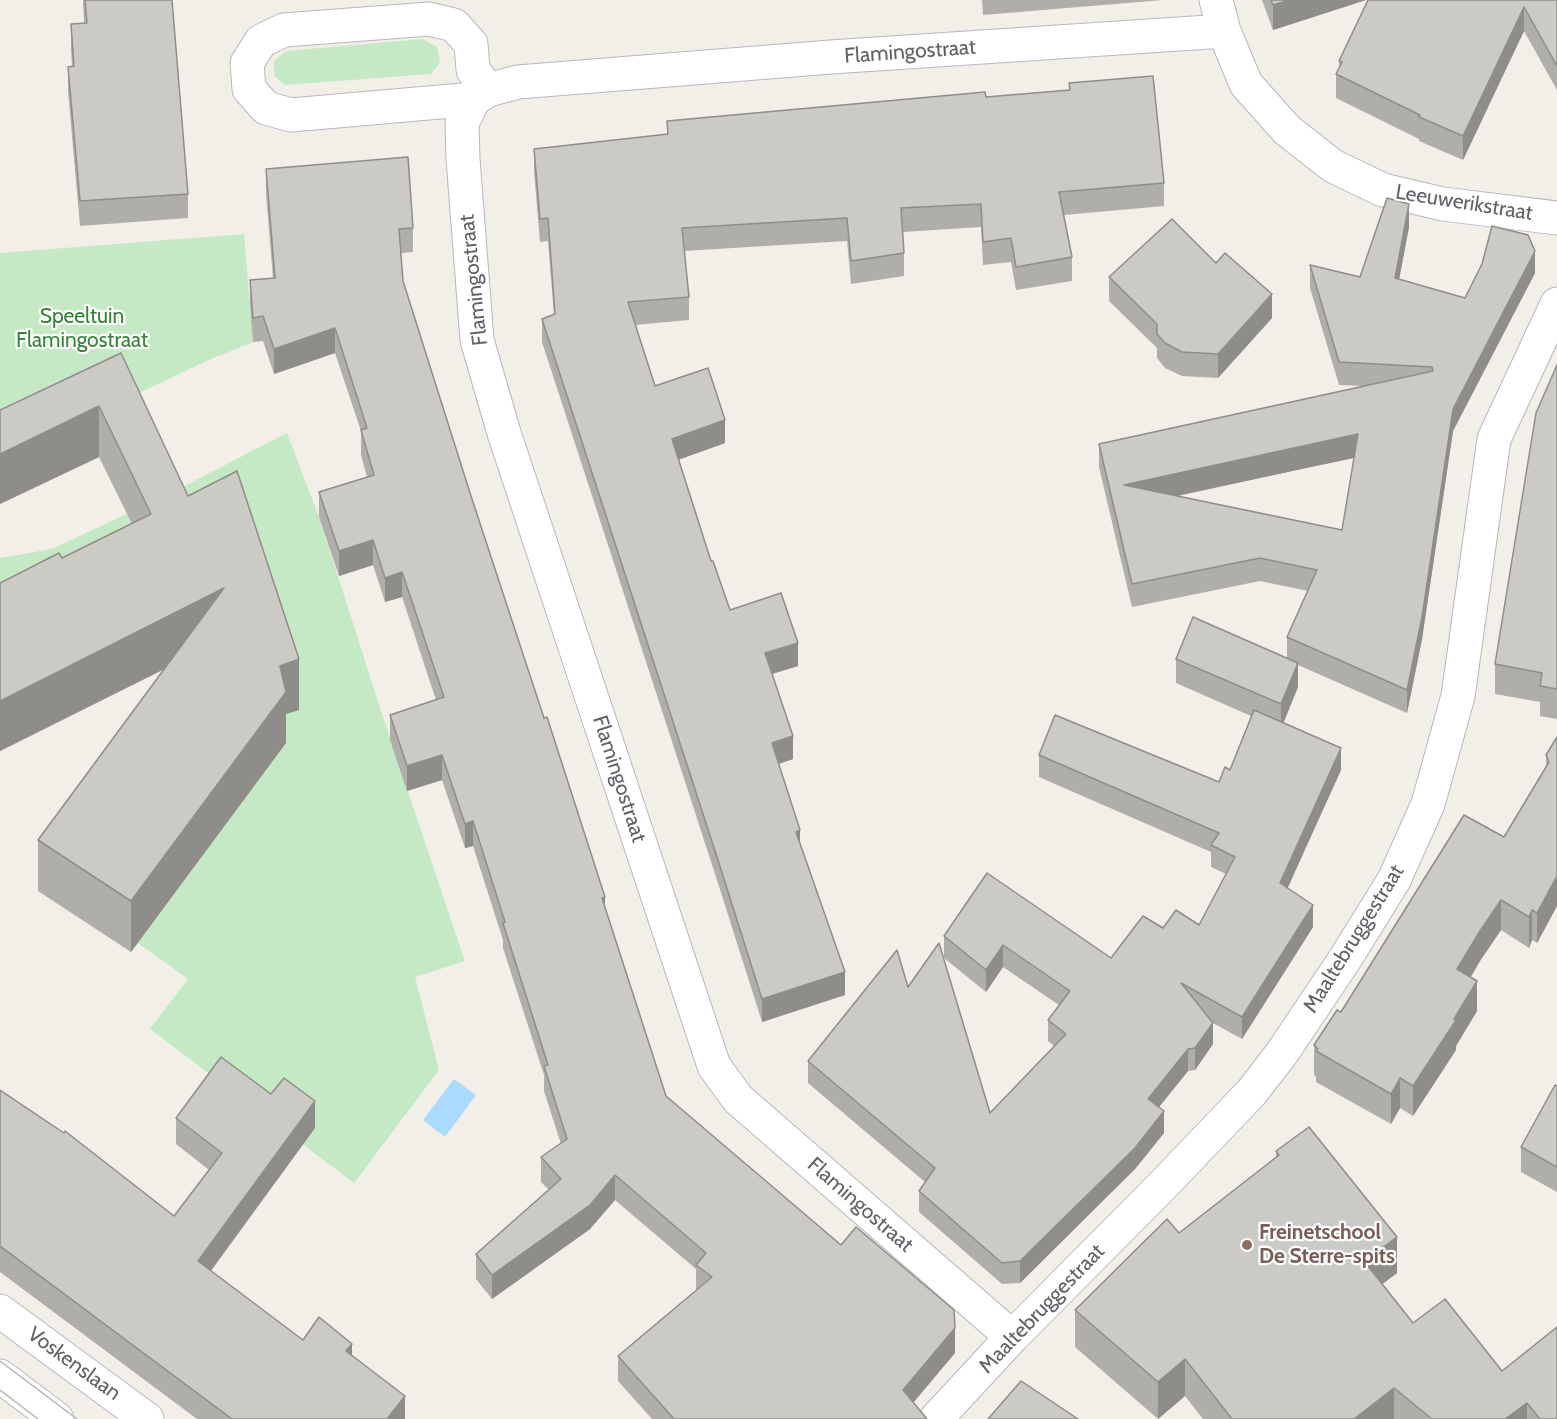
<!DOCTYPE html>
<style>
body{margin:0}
canvas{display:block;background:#f1efe8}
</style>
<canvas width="1557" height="1419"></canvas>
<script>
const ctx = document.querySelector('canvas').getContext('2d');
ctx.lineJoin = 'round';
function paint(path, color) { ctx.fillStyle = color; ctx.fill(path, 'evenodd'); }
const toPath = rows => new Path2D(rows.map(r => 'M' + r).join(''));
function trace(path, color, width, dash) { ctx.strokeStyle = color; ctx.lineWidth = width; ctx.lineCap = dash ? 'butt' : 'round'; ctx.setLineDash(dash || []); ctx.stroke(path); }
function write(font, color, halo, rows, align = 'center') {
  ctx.font = font + ' Cabin,sans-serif'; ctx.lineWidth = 4.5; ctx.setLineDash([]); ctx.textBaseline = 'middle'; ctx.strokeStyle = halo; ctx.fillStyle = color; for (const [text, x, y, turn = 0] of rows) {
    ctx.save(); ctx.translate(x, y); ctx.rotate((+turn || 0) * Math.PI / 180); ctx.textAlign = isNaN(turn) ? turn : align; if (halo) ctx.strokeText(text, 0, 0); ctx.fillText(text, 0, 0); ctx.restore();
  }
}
paint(toPath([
 [423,39,437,47,440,62,431,74,285,85,274,76,274,61,286,51],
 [244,234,253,342,211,359,0,458,0,253],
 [287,433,319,517,383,717,465,961,415,977,439,1070,354,1183,150,1029,188,979,138,943,286,743,238,522,0,633,0,558,52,549,165,496]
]), '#c5e8c5');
paint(toPath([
 [454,1079,476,1095,445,1137,423,1120]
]), '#aadaff');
const street = toPath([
 [1216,0,1224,31,1246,84,1287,130,1333,166,1383,190,1443,204,1557,218],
 [474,99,291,115,266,108,249,89,247,63,261,41,284,30,429,19,454,25,471,44,473,70,488,90],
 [1012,1337,738,1099,714,1066,504,433,477,340,463,159,462,123,474,99,488,90,518,82,831,57,1224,31],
 [936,1419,1012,1337,1162,1186,1251,1093,1282,1053,1345,959,1394,880,1428,804,1458,696,1494,439,1557,304]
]);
const secondary = toPath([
 [0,1311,147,1419],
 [0,1376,57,1419]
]);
trace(street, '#b5b8bc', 35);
trace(secondary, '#b6babf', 35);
trace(street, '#fff', 33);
trace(secondary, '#fff', 33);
trace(toPath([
 [0,1361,77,1419],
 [0,1390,38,1419]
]), '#b6b7b8', 1.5);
paint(toPath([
 [83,0,172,0,188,194,188,218,80,226,68,91,68,67,72,66,71,49,71,24,84,23],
 [982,0,1163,0,983,15],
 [1262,0,1366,0,1273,30],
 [1368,0,1557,0,1557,90,1524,31,1463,160,1419,141,1419,139,1336,98,1336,74,1339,68,1339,61],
 [1069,83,1164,183,1164,206,1064,215,1072,257,1072,281,1016,290,1011,262,983,265,981,227,903,232,904,253,904,276,851,284,847,241,684,251,689,297,689,320,635,325,655,386,725,443,678,460,711,561,730,610,798,666,772,674,793,759,779,764,800,843,845,995,762,1022,717,880,542,342,542,319,554,315,548,241,540,242,534,172,534,149,667,134,667,121,1069,91],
 [266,169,413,228,413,252,401,253,403,281,471,496,666,1096,955,1353,913,1402,927,1419,652,1419,618,1381,618,1356,697,1290,696,1289,696,1269,615,1200,590,1229,492,1299,476,1279,476,1254,549,1190,541,1182,541,1157,561,1144,544,1091,544,1075,503,948,503,940,473,846,465,848,442,780,407,791,390,740,390,715,436,700,402,597,385,602,373,565,339,576,319,517,319,492,367,477,361,455,361,431,335,353,274,374,263,341,253,342,250,305,250,280,273,279,266,193],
 [1409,227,1399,279,1465,298,1535,273,1453,431,1422,639,1407,713,1298,665,1298,687,1283,723,1341,770,1287,888,1313,927,1242,1039,1213,1023,1213,1044,1195,1070,1188,1071,1158,1107,1164,1133,1135,1169,1020,1283,1002,1284,919,1212,919,1191,925,1182,808,1083,808,1061,908,987,990,1113,1054,1046,1048,1041,1048,1020,1059,1005,1003,967,986,992,944,958,944,936,1111,958,1163,928,1199,925,1226,874,1211,867,1211,852,1039,777,1039,755,1219,782,1230,770,1251,716,1176,683,1176,659,1287,658,1287,637,1308,591,1260,581,1132,607,1099,467,1099,444,1364,386,1339,385,1310,288,1310,265,1360,277],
 [1354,458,1342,530,1178,496,1301,469],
 [1216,263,1272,318,1218,378,1182,376,1165,368,1157,358,1157,348,1109,301,1109,277],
 [121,353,188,496,299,710,286,714,286,743,131,952,38,891,38,840,165,669,0,751,0,583,62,558,132,524,99,457,0,504,0,410],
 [1557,365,1557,719,1540,716,1540,702,1495,694,1495,664],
 [1557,737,1557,906,1537,943,1532,940,1529,948,1501,930,1480,961,1471,977,1477,1011,1456,1046,1456,1050,1413,1116,1400,1108,1391,1124,1316,1082,1316,1077,1314,1075,1314,1045,1341,1012,1504,837,1546,767,1546,755],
 [1557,1086,1557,1192,1521,1172,1521,1147],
 [0,1090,174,1216,209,1170,176,1144,176,1118,315,1128,211,1271,303,1340,352,1356,405,1419,197,1419,0,1272],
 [1276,1151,1397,1273,1382,1284,1413,1323,1502,1371,1557,1419,1203,1419,1185,1396,1158,1419,1075,1347,1075,1310,1179,1233,1276,1157]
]), '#afaea9');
paint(toPath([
 [1290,0,1366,0,1273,30,1273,5],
 [1524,7,1524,31,1463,160,1463,136],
 [1409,204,1409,227,1395,301,1395,278],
 [1535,251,1535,273,1453,431,1422,639,1407,713,1407,690,1453,409],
 [1272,294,1272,318,1218,378,1218,354],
 [335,328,335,353,274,374,274,349],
 [99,406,99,457,0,504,0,454],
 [725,420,725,443,672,462,672,439],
 [1358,434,1358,457,1124,507,1124,485],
 [373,540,373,565,339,576,339,551],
 [402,572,402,597,385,602,385,578],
 [224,588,224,639,0,751,0,701],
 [798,643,798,666,765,676,765,653],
 [299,659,299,710,286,714,286,743,131,952,131,901,280,666],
 [1298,663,1298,687,1281,729,1281,704],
 [793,736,793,759,772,766,772,743],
 [1341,748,1341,770,1280,905,1280,883],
 [442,755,442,780,407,791,407,766],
 [473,821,473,846,465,848,465,824],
 [800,830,800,854,796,832],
 [1557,876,1557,906,1537,943,1537,913],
 [605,897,605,922,602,898],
 [1501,900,1501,930,1480,961,1457,999,1457,969,1480,931],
 [1313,905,1313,927,1242,1039,1242,1017],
 [1532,910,1532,940,1529,948,1529,917],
 [1003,945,1003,967,986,992,986,970],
 [845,972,845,995,762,1022,762,999],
 [1477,981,1477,1011,1456,1046,1456,1050,1413,1116,1413,1086],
 [1213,1023,1213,1044,1195,1070,1195,1048],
 [1188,1049,1188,1071,1148,1121,1148,1099],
 [1400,1078,1400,1108,1391,1124,1391,1094],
 [315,1101,315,1128,198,1288,198,1261],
 [1164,1111,1164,1133,1135,1169,1020,1283,1020,1261],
 [615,1175,615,1200,590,1229,492,1299,492,1275],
 [1397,1237,1397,1273,1364,1298,1364,1261],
 [955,1328,955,1353,903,1415,903,1390],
 [352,1344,352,1370,346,1351],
 [1185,1359,1185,1396,1158,1419,1158,1382],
 [1394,1388,1394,1419,1354,1419],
 [405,1396,405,1419,387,1419],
 [1527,1403,1527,1419,1505,1419]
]), '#8f8d8a');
const building = toPath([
 [85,0,172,0,188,194,80,201,68,67,74,66,71,24,87,23,85,0],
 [1271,0,1290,0,1273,5,1271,0],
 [1368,0,1557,0,1557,66,1524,7,1463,136,1419,117,1420,115,1336,74,1342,62,1339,61,1368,0],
 [1153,76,1164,183,1059,192,1072,257,1016,267,1011,238,983,242,981,204,901,208,904,253,851,261,847,218,682,228,689,297,628,302,655,386,708,368,717,395,725,420,672,439,711,561,713,561,730,610,781,593,798,643,765,653,793,736,772,743,800,830,796,832,845,972,762,999,717,857,542,319,555,314,548,218,540,219,534,149,668,134,667,121,985,92,986,97,1070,90,1069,83,1153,76],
 [408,157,413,228,399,229,403,281,471,496,544,718,547,717,605,897,602,898,666,1096,841,1245,856,1227,954,1310,955,1328,903,1390,927,1419,674,1419,618,1356,712,1277,696,1265,706,1253,615,1175,590,1205,492,1275,476,1254,561,1179,541,1157,567,1139,544,1066,548,1065,503,923,505,922,473,821,465,824,442,755,407,766,390,715,444,697,402,572,385,578,373,540,339,551,319,492,374,475,361,430,367,428,335,328,274,349,263,316,253,318,250,280,275,278,266,169,408,157],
 [1387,198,1409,204,1395,278,1465,298,1482,264,1492,226,1528,235,1535,251,1453,409,1422,617,1407,690,1287,637,1317,570,1260,558,1132,584,1099,444,1433,371,1432,367,1339,362,1310,265,1360,277,1387,198],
 [1358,434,1342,530,1124,485,1358,434],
 [1172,219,1216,263,1225,253,1272,294,1218,354,1182,352,1165,343,1157,334,1157,324,1109,277,1172,219],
 [121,353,188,496,237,471,299,659,280,666,286,692,131,901,38,840,224,588,0,701,0,583,59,553,62,558,151,514,99,406,0,454,0,410,121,353],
 [1557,365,1557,689,1540,686,1542,673,1495,664,1536,413,1557,365],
 [1193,617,1298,663,1281,704,1176,659,1193,617],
 [1254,710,1341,748,1280,883,1313,905,1242,1017,1181,983,1213,1023,1195,1048,1188,1049,1148,1099,1164,1111,1135,1148,1020,1261,1002,1263,919,1191,935,1168,808,1061,897,950,908,987,939,943,990,1113,1066,1034,1048,1020,1070,991,1003,945,986,970,944,936,987,873,1111,958,1143,916,1163,928,1176,910,1199,925,1235,857,1211,845,1219,833,1039,755,1055,715,1219,782,1225,767,1230,770,1254,710],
 [1557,737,1557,876,1537,913,1532,910,1529,917,1501,900,1480,931,1457,969,1477,981,1454,1019,1456,1020,1413,1086,1400,1078,1391,1094,1316,1051,1318,1049,1314,1045,1337,1010,1341,1012,1464,815,1504,837,1549,762,1546,755,1557,737],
 [221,1057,271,1094,284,1078,315,1101,198,1261,303,1340,319,1317,352,1344,346,1351,405,1396,387,1419,232,1419,0,1246,0,1090,64,1133,65,1131,174,1216,222,1153,176,1118,221,1057],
 [1555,1085,1557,1086,1557,1167,1521,1147,1555,1085],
 [1309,1127,1397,1237,1364,1261,1413,1323,1445,1299,1502,1371,1557,1327,1557,1419,1540,1419,1527,1403,1505,1419,1432,1419,1394,1388,1354,1419,1232,1419,1185,1359,1158,1382,1075,1310,1167,1219,1179,1233,1279,1155,1276,1151,1309,1127],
 [1021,1381,1078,1419,988,1419,1021,1381]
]);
paint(building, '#cccac5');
trace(building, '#8f8d8a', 1.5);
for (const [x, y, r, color] of [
 [1247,1245,6,"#8d6e63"]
]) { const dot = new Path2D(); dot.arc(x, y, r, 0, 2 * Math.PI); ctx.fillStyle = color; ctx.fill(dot); trace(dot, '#fff', 2); }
write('21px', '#5f6368', '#fff', [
 ["Flamingostraat",910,52,-4],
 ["Leeuwerikstraat",1464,203,9],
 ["Flamingostraat",474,280,-96],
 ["Flamingostraat",619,779,72],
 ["Maaltebruggestraat",1354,939,-58],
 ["Flamingostraat",860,1205,41],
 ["Maaltebruggestraat",1042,1309,-46],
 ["Voskenslaan",74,1364,36]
]);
write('21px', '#348238', '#fff', [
 ["Speeltuin",82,317],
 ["Flamingostraat",82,341]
]);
write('bold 21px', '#785e54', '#fff', [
 ["Freinetschool",1259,1233],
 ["De Sterre-spits",1259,1257]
], 'left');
</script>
